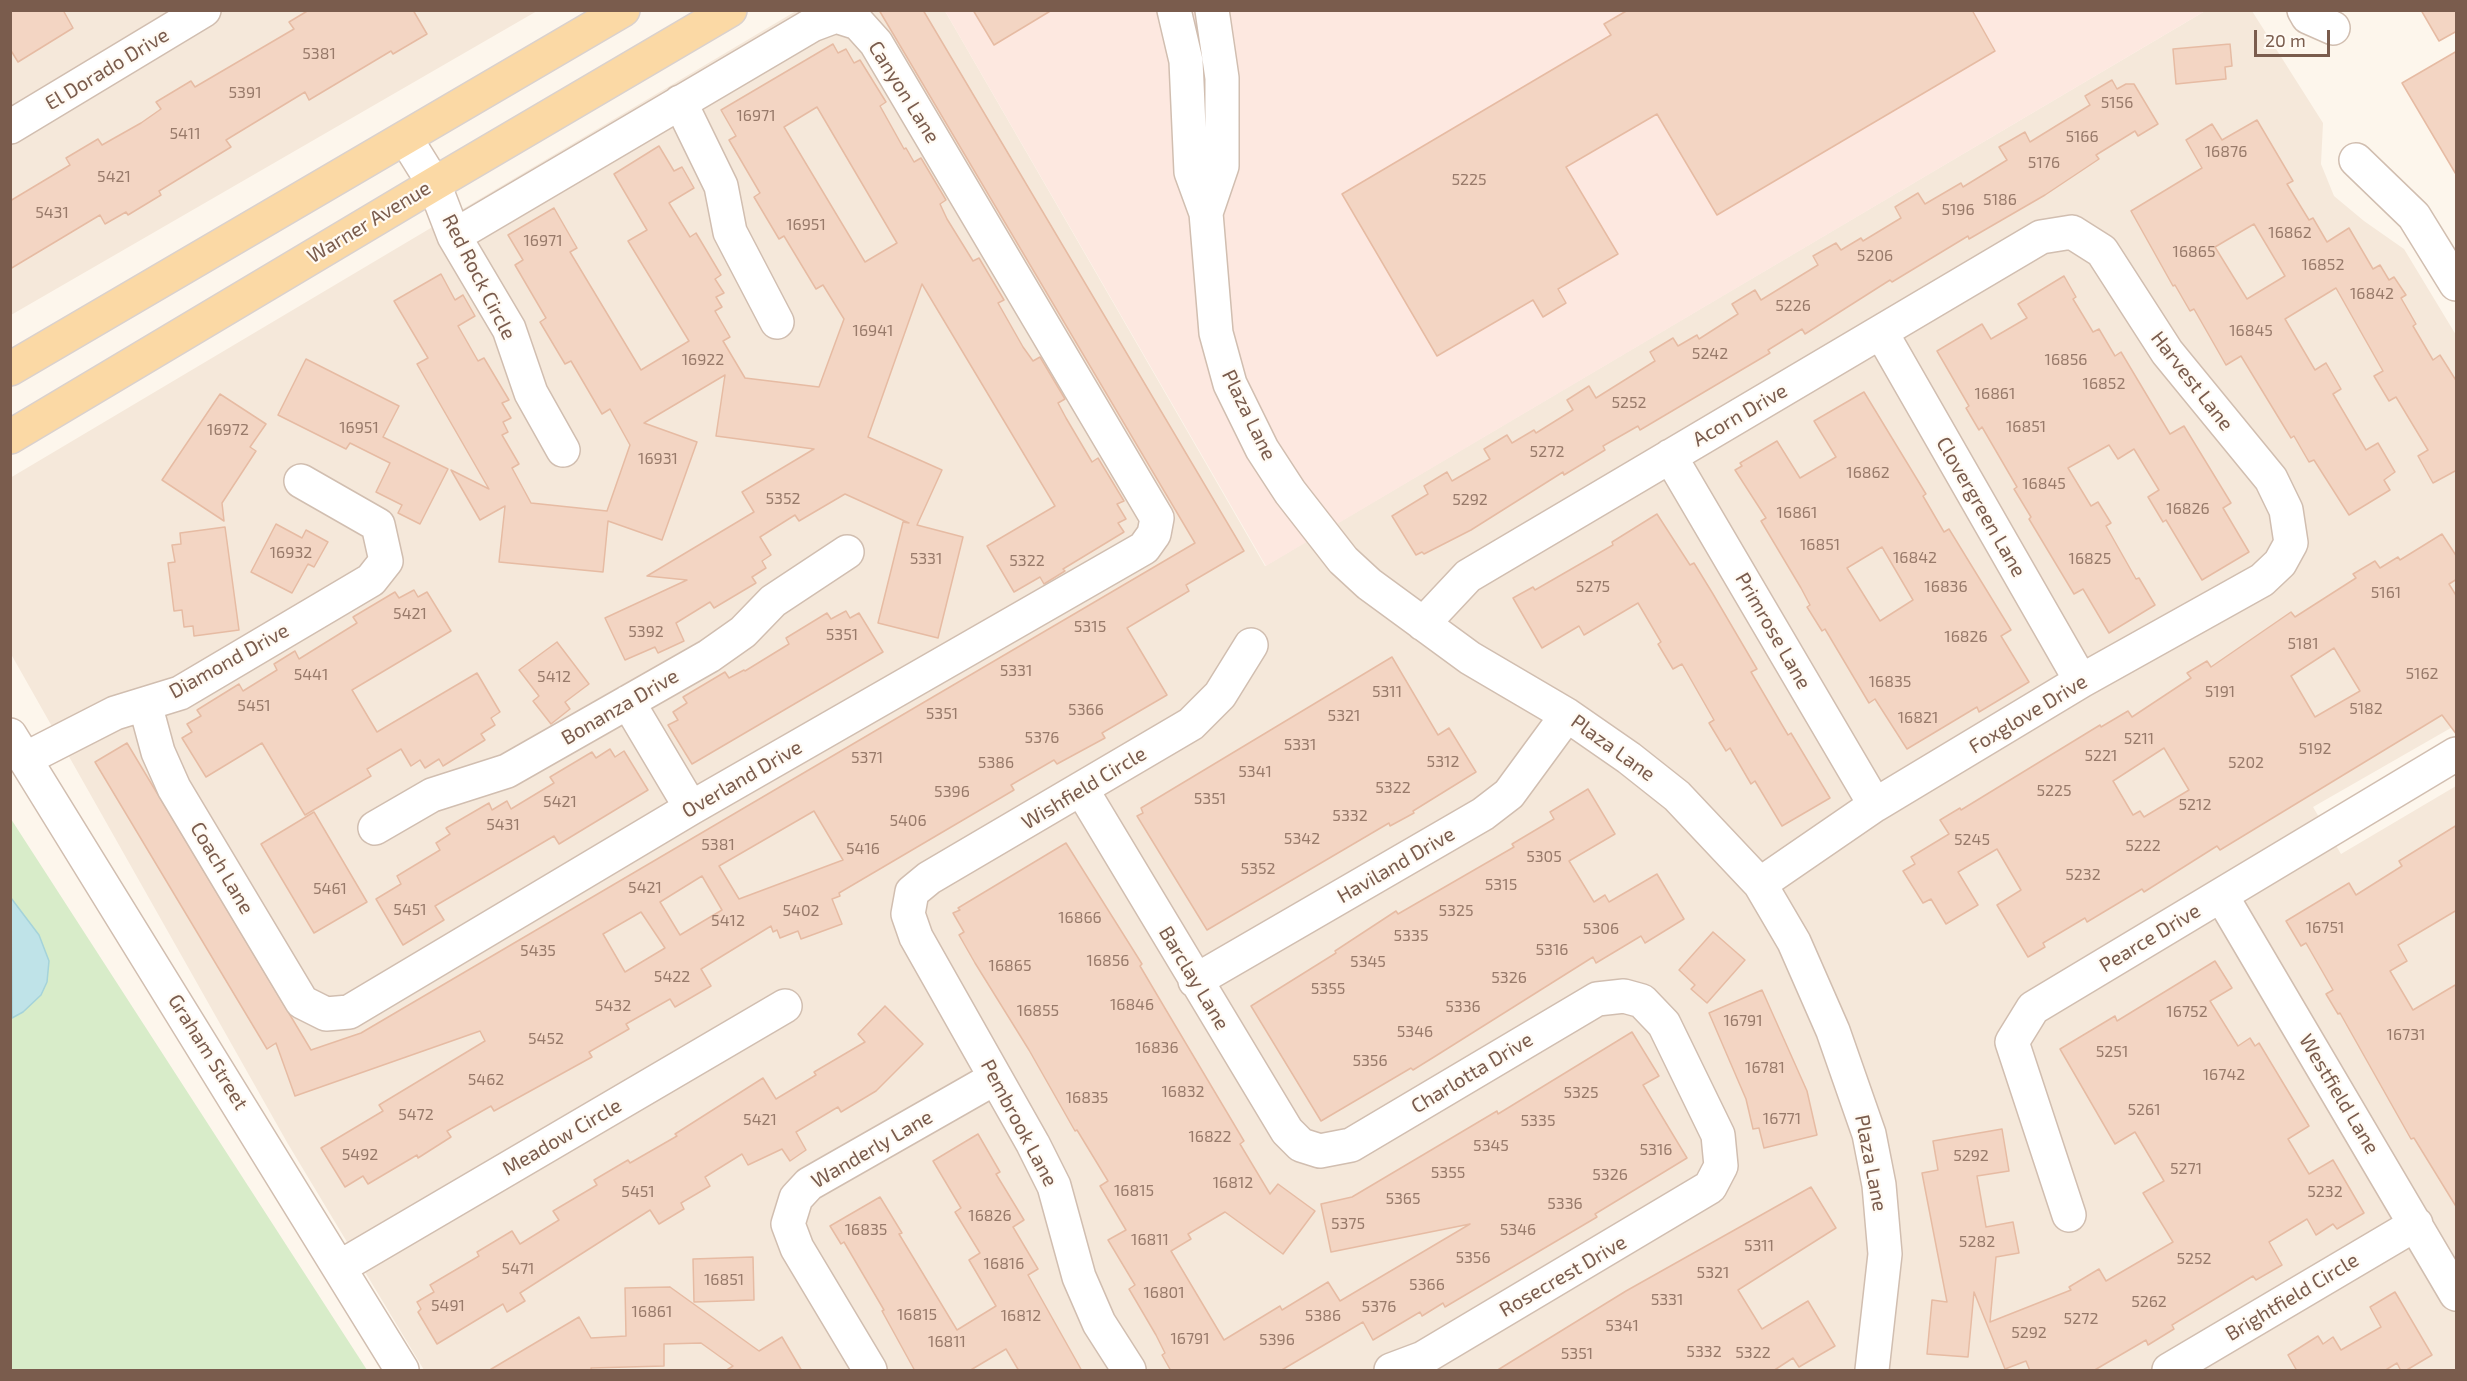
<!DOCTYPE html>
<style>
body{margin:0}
#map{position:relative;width:2467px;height:1381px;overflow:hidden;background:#fdf6ec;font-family:"Exo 2",sans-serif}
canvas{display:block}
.frame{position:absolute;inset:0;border:12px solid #7a5c4d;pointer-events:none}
.scale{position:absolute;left:2254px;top:30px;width:76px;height:27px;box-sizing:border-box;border:3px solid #7a5c4d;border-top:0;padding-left:8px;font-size:18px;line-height:21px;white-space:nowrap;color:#7a5c4d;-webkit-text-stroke:4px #fffaf3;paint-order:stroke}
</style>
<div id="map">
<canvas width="2467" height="1381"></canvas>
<div class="frame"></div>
<div class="scale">20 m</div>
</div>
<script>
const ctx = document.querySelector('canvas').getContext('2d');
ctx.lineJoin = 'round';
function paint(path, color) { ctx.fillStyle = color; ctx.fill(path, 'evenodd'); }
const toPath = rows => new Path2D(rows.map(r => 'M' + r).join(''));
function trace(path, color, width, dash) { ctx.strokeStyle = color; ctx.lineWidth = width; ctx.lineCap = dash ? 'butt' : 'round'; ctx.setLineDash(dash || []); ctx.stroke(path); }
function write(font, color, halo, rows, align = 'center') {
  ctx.font = font + ' "Exo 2",sans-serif'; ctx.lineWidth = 4.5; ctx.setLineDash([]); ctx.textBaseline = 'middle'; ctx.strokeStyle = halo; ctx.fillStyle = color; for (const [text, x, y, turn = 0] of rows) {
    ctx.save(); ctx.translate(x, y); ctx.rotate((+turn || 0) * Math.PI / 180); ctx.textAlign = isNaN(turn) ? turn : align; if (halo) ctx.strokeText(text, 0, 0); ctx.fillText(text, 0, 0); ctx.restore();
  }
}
paint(toPath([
 [11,11,537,11,11,315],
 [796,11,945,11,1265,566,2205,11,2252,11,2323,123,2321,164,2334,196,2364,221,2404,249,2456,335,2456,725,2313,807,2341,854,2456,786,2456,1370,424,1370,288,1144,11,654,10,478]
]), '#f5e8da');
paint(toPath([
 [945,11,2205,11,1266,566]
]), '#fde8e0');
paint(toPath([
 [11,819,367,1370,11,1370]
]), '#d8ecc9');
const water = toPath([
 [11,898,39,935,49,961,47,982,41,995,23,1012,12,1018,11,898]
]);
paint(water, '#bfe3e8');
trace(water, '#a5d3da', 1.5);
const building = toPath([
 [10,10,63,10,73,28,18,62,10,49,10,10],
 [309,10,413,10,427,34,393,54,391,51,309,100,305,92,226,140,231,147,159,191,161,195,128,215,126,212,105,224,100,215,10,269,10,201,70,165,66,158,98,139,102,145,141,123,161,109,156,102,191,81,195,87,294,29,289,22,309,10],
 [879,10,923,10,1244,551,1186,585,1189,591,1127,628,1167,695,1102,733,1105,738,1057,764,1054,760,1011,785,1014,790,839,893,840,896,832,899,842,924,801,939,798,931,780,938,777,930,773,932,771,926,701,969,711,986,675,1007,670,999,626,1024,629,1029,589,1052,592,1057,494,1111,491,1106,447,1131,451,1137,418,1158,417,1155,368,1184,363,1176,345,1187,321,1148,383,1111,379,1105,485,1041,480,1031,295,1096,276,1043,267,1049,95,762,127,743,311,1050,361,1033,1195,543,879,10],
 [814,811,843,860,739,899,719,866,814,811],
 [702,876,722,910,680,935,660,902,702,876],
 [641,912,665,948,625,972,603,934,641,912],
 [973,10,1052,10,994,45,973,10],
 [1628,10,1972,10,1995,51,1717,215,1657,114,1566,167,1618,254,1558,289,1566,303,1543,317,1533,300,1437,356,1342,194,1611,35,1604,24,1628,10],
 [2421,10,2457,10,2457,31,2439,41,2421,10],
 [833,44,838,53,846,49,854,63,860,60,886,102,880,106,904,149,906,148,914,162,921,158,946,200,940,204,947,219,973,261,979,258,1004,300,998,303,1023,347,1033,361,1040,357,1065,399,1058,403,1066,418,1092,462,1098,458,1124,501,1117,504,1126,519,1118,523,1124,532,1063,569,1065,571,1044,584,1040,577,1014,592,987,546,1055,506,922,284,868,437,942,470,917,525,963,537,938,638,878,623,903,522,909,523,845,494,799,521,795,515,760,537,771,555,762,561,766,568,752,577,756,583,714,608,710,602,676,623,684,641,658,653,655,647,625,660,605,618,687,580,647,576,754,512,742,492,814,449,716,436,725,375,644,423,697,442,662,540,608,521,603,572,499,562,505,506,480,520,451,470,489,489,417,364,428,358,394,301,441,274,455,300,463,295,475,316,458,326,478,361,484,358,509,400,502,403,511,418,503,422,508,432,502,435,519,464,512,468,531,503,607,511,630,445,610,409,602,414,571,361,565,364,540,322,546,318,515,265,523,260,508,235,554,208,577,248,570,252,641,370,689,341,628,241,647,230,614,174,659,146,674,171,682,167,694,188,669,203,690,237,696,233,721,275,715,279,724,293,716,297,722,307,715,311,730,337,723,341,745,378,819,387,844,319,823,285,816,289,784,236,779,239,754,197,760,193,729,140,736,136,721,110,833,44],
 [817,107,897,243,865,262,784,127,817,107],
 [2230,44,2232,66,2225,67,2226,79,2176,84,2173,49,2230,44],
 [2457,51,2457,176,2402,83,2457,51],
 [2112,80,2117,89,2126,84,2134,84,2158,124,2138,136,2135,131,2096,155,2099,159,2045,195,1969,239,1968,236,1892,282,1890,280,1805,334,1802,329,1768,350,1770,353,1640,430,1638,426,1603,446,1605,450,1564,475,1563,472,1471,530,1424,554,1422,552,1416,555,1392,516,1428,494,1424,486,1447,472,1452,481,1490,459,1484,449,1507,435,1512,443,1534,430,1536,433,1573,410,1567,400,1589,386,1596,398,1655,361,1650,352,1673,338,1678,346,1697,335,1699,339,1738,314,1732,304,1755,290,1761,300,1818,265,1813,256,1836,243,1841,250,1861,238,1863,241,1901,218,1895,207,1918,193,1925,204,1961,183,1963,187,2007,160,1999,147,2025,132,2030,142,2090,105,2085,96,2112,80],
 [2257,120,2293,181,2287,184,2309,220,2313,218,2327,242,2349,228,2373,269,2380,265,2389,280,2394,277,2406,295,2401,298,2416,324,2413,326,2433,360,2440,355,2457,382,2457,470,2433,483,2418,456,2428,450,2396,397,2389,401,2374,376,2383,371,2336,288,2285,319,2315,370,2326,363,2341,389,2333,394,2366,450,2378,443,2395,472,2384,480,2390,490,2349,515,2314,460,2309,462,2294,436,2291,438,2241,356,2226,365,2194,309,2190,311,2175,285,2173,286,2131,211,2202,168,2186,140,2212,124,2222,140,2257,120],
 [2254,224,2285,276,2247,299,2215,247,2254,224],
 [2064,276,2076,297,2073,299,2093,332,2099,329,2115,356,2121,352,2170,434,2184,426,2231,503,2223,508,2249,552,2202,580,2166,520,2163,522,2148,497,2159,490,2134,449,2118,459,2109,445,2068,468,2091,506,2098,502,2111,523,2106,526,2136,579,2139,578,2155,605,2109,633,2083,589,2074,594,2029,519,2031,517,2014,489,2017,487,1982,427,1979,430,1966,408,1969,406,1937,351,1982,324,1991,339,2027,318,2018,304,2064,276],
 [306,359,399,406,383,437,448,469,420,524,398,513,402,505,376,492,390,463,350,443,346,449,278,415,306,359],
 [1864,392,1926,494,1923,496,1944,532,1949,529,2011,630,2001,636,2029,682,1979,712,1977,707,1907,749,1875,699,1869,703,1825,629,1822,631,1807,607,1810,605,1801,588,1761,521,1766,518,1735,470,1742,466,1740,463,1777,441,1800,478,1836,457,1814,421,1864,392],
 [1882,547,1913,600,1880,621,1847,568,1882,547],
 [220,394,266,424,250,447,256,451,222,503,224,521,162,480,220,394],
 [1657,514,1690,565,1694,563,1713,594,1757,669,1751,672,1788,735,1791,733,1830,798,1782,826,1755,781,1751,784,1730,748,1726,751,1709,723,1714,720,1682,664,1673,669,1658,644,1661,642,1638,603,1584,635,1579,626,1542,648,1513,598,1533,587,1535,590,1613,545,1612,542,1657,514],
 [276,524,302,538,306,530,328,542,314,567,308,564,292,593,251,572,276,524],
 [225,527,239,630,194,636,193,626,184,627,182,610,174,611,168,563,175,562,172,545,181,544,180,533,225,527],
 [2442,534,2457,557,2457,579,2449,584,2457,597,2457,735,2442,715,2220,850,2217,846,2144,892,2142,889,2087,922,2085,918,2043,943,2045,947,2028,957,1997,905,2021,890,1997,849,1958,872,1978,905,1946,924,1931,899,1923,903,1903,871,1915,864,1911,857,1949,834,1940,820,1960,808,1961,810,2100,725,2101,727,2128,711,2132,717,2191,678,2187,673,2207,661,2211,667,2291,612,2295,617,2356,578,2353,574,2375,561,2380,568,2398,557,2400,560,2442,534],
 [2334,648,2360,691,2315,717,2291,676,2334,648],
 [2164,748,2189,790,2144,817,2140,811,2133,815,2113,781,2164,748],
 [414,590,418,597,427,592,451,631,352,690,377,732,477,673,500,712,491,718,495,725,481,734,485,740,443,766,439,759,425,768,420,760,411,766,401,749,367,769,371,776,305,815,262,743,206,777,182,738,192,732,187,724,201,716,197,710,239,684,243,691,277,670,274,664,295,651,299,659,357,623,353,617,395,592,399,598,414,590],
 [846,611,850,618,859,613,883,652,692,764,668,725,678,720,673,712,687,703,683,697,725,672,729,678,744,670,745,671,789,644,786,638,827,613,831,619,846,611],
 [557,642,589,684,565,702,570,709,551,724,533,701,539,696,519,670,557,642],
 [1392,657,1438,735,1449,728,1476,772,1413,811,1414,813,1390,826,1389,823,1207,930,1137,816,1143,813,1141,808,1392,657],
 [610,749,615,757,624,751,648,790,559,844,554,836,435,906,444,920,403,945,376,899,401,884,397,876,440,850,436,843,450,834,446,828,489,803,492,810,507,801,511,809,554,783,550,777,592,752,596,758,610,749],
 [1588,789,1615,834,1569,861,1594,902,1605,895,1609,902,1657,874,1684,919,1645,943,1641,936,1596,963,1593,957,1434,1057,1413,1070,1411,1068,1321,1121,1251,1006,1336,953,1335,951,1396,911,1398,914,1514,847,1512,844,1554,819,1550,812,1588,789],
 [314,812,367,902,314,933,261,844,314,812],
 [2457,825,2457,910,2398,945,2407,961,2390,971,2413,1010,2457,984,2457,1208,2414,1138,2411,1139,2340,1013,2338,1014,2326,994,2333,990,2306,943,2301,946,2286,921,2349,883,2356,895,2402,866,2399,861,2457,825],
 [1066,843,1142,964,1140,966,1166,1010,1244,1141,1240,1144,1270,1194,1278,1184,1315,1211,1283,1254,1225,1212,1188,1234,1191,1239,1171,1251,1224,1340,1280,1306,1282,1310,1328,1282,1340,1301,1470,1224,1331,1252,1321,1204,1352,1197,1497,1111,1498,1114,1632,1032,1659,1076,1643,1085,1687,1158,1595,1214,1597,1217,1445,1307,1443,1303,1422,1316,1420,1312,1373,1340,1363,1322,1280,1371,1171,1371,1162,1355,1165,1353,1156,1335,1129,1289,1135,1285,1108,1240,1126,1230,1100,1186,1108,1181,1077,1130,1075,1131,1029,1050,975,963,959,935,964,932,953,913,960,910,958,908,1066,843],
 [1713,932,1745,960,1707,1003,1691,989,1695,985,1679,970,1713,932],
 [2215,961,2232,988,2210,1001,2238,1046,2250,1038,2255,1046,2259,1043,2309,1126,2288,1139,2309,1174,2333,1160,2364,1213,2337,1229,2333,1224,2316,1235,2307,1219,2269,1242,2282,1265,2256,1280,2253,1276,2172,1325,2174,1329,2148,1345,2146,1340,2093,1371,2030,1371,2026,1361,2005,1369,1974,1292,1968,1357,1927,1354,1932,1300,1947,1302,1922,1173,1938,1170,1933,1141,2002,1129,2009,1171,1977,1176,1986,1227,2013,1222,2019,1253,1996,1257,1990,1322,2071,1290,2069,1287,2099,1269,2106,1281,2173,1242,2143,1193,2164,1181,2135,1132,2115,1144,2060,1049,2115,1016,2117,1021,2215,961],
 [1762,990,1807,1091,1817,1135,1764,1148,1759,1128,1753,1129,1746,1099,1709,1013,1762,990],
 [885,1006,923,1044,876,1091,841,1112,838,1107,796,1132,806,1150,790,1161,782,1149,748,1165,742,1154,705,1177,710,1186,681,1203,684,1209,659,1224,650,1210,520,1293,525,1301,507,1312,503,1304,437,1344,418,1312,421,1309,417,1302,434,1292,430,1285,479,1256,477,1252,512,1231,520,1244,559,1220,553,1211,597,1185,594,1180,628,1160,630,1163,677,1136,675,1134,763,1078,776,1099,816,1075,814,1072,865,1042,858,1034,885,1006],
 [978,1134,1000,1172,996,1174,1024,1220,1013,1227,1038,1269,1028,1275,1082,1371,1019,1371,1006,1349,969,1371,915,1371,882,1311,884,1310,844,1242,841,1244,830,1226,880,1197,902,1233,899,1234,957,1330,996,1306,969,1260,980,1253,955,1212,961,1208,933,1161,978,1134],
 [1811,1187,1836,1228,1738,1290,1762,1329,1808,1301,1835,1346,1799,1367,1793,1358,1773,1371,1496,1371,1626,1291,1811,1187],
 [753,1257,754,1300,694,1302,693,1259,753,1257],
 [670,1287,759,1351,782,1337,802,1371,725,1371,733,1366,701,1343,664,1344,664,1366,591,1368,592,1371,488,1371,579,1317,591,1338,626,1336,625,1288,670,1287],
 [2395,1292,2432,1355,2405,1371,2401,1371,2397,1363,2384,1371,2297,1371,2288,1355,2318,1336,2323,1344,2333,1337,2341,1350,2381,1327,2370,1307,2395,1292]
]);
paint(building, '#f3d5c3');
trace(building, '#e6bba3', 1.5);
const minor = toPath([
 [1174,10,1186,61,1191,172,1206,213,1216,333,1230,384,1262,449,1290,492,1343,560,1369,584,1470,658,1567,715,1629,758,1677,796,1760,884,1794,942,1833,1031,1869,1134,1879,1185,1885,1254,1872,1370],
 [2304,10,2308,17,2333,28],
 [680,102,721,186,730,232,777,322],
 [10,127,204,10],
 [406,139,434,184,454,236,509,329,531,393,563,450],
 [2356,160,2414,216,2456,284],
 [1206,213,1222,166,1222,78,1212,10],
 [1881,332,2081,681],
 [1670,456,1875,805],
 [1423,624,1468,576,2041,237,2072,232,2102,251,2167,352,2271,479,2286,510,2291,543,2280,563,2262,580,2081,681,1875,805,1760,884],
 [628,702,691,808],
 [145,704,158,752,174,788,302,1002,326,1014,349,1012,691,808,1144,548,1154,534,1157,518,876,43,858,23,836,16,812,25,454,236],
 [10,735,402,1370],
 [27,758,115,713,180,693,371,580,386,561,378,525,301,481],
 [1082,790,1287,1131,1301,1145,1320,1151,1351,1145,1597,999,1624,996,1642,1001,1664,1024,1718,1135,1721,1166,1710,1187,1423,1358,1391,1370],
 [375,828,432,795,507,771,709,656,743,632,773,601,847,552],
 [2221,895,2456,1294],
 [1195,981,1483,814,1509,794,1567,715],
 [2069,1215,2012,1042,2033,1008,2456,754],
 [340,1267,785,1006],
 [870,1370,797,1248,788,1224,796,1198,809,1184,995,1078],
 [1129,1370,1099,1323,1079,1277,1054,1186,1033,1144,916,937,908,914,912,892,929,878,1191,724,1220,695,1251,645],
 [2169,1370,2416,1224]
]);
const major = toPath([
 [10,369,623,10],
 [10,437,434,184,730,10]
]);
trace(minor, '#d1beb0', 36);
trace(major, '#dad1cd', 36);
trace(minor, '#fff', 33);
trace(major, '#fbd9a5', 33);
write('16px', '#987a6a', null, [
 ["5381",319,54],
 ["5391",245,93],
 ["5156",2117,103],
 ["16971",756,116],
 ["5411",185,134],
 ["5166",2082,137],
 ["16876",2226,152],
 ["5176",2044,163],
 ["5421",114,177],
 ["5225",1469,180],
 ["5186",2000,200],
 ["5196",1958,210],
 ["5431",52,213],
 ["16951",806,225],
 ["16862",2290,233],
 ["16971",543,241],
 ["16865",2194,252],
 ["5206",1875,256],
 ["16852",2323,265],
 ["16842",2372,294],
 ["5226",1793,306],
 ["16941",873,331],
 ["16845",2251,331],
 ["5242",1710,354],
 ["16922",703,360],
 ["16856",2066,360],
 ["16852",2104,384],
 ["16861",1995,394],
 ["5252",1629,403],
 ["16851",2026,427],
 ["16951",359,428],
 ["16972",228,430],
 ["5272",1547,452],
 ["16931",658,459],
 ["16862",1868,473],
 ["16845",2044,484],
 ["5352",783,499],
 ["5292",1470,500],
 ["16826",2188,509],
 ["16861",1797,513],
 ["16851",1820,545],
 ["16932",291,553],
 ["16842",1915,558],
 ["5331",926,559],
 ["16825",2090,559],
 ["5322",1027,561],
 ["5275",1593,587],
 ["16836",1946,587],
 ["5161",2386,593],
 ["5421",410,614],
 ["5315",1090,627],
 ["5392",646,632],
 ["5351",842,635],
 ["16826",1966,637],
 ["5181",2303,644],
 ["5331",1016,671],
 ["5162",2422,674],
 ["5441",311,675],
 ["5412",554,677],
 ["16835",1890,682],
 ["5311",1387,692],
 ["5191",2220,692],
 ["5451",254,706],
 ["5182",2366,709],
 ["5366",1086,710],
 ["5351",942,714],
 ["5321",1344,716],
 ["16821",1918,718],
 ["5376",1042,738],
 ["5211",2139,739],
 ["5331",1300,745],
 ["5192",2315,749],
 ["5221",2101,756],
 ["5371",867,758],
 ["5312",1443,762],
 ["5386",996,763],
 ["5202",2246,763],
 ["5341",1255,772],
 ["5322",1393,788],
 ["5225",2054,791],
 ["5396",952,792],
 ["5351",1210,799],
 ["5421",560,802],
 ["5212",2195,805],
 ["5332",1350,816],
 ["5406",908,821],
 ["5431",503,825],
 ["5342",1302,839],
 ["5245",1972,840],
 ["5381",718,845],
 ["5222",2143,846],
 ["5416",863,849],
 ["5305",1544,857],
 ["5352",1258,869],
 ["5232",2083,875],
 ["5315",1501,885],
 ["5421",645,888],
 ["5461",330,889],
 ["5451",410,910],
 ["5402",801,911],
 ["5325",1456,911],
 ["16866",1080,918],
 ["5412",728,921],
 ["16751",2325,928],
 ["5306",1601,929],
 ["5335",1411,936],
 ["5316",1552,950],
 ["5435",538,951],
 ["16856",1108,961],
 ["5345",1368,962],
 ["16865",1010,966],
 ["5422",672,977],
 ["5326",1509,978],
 ["5355",1328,989],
 ["16846",1132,1005],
 ["5432",613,1006],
 ["5336",1463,1007],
 ["16855",1038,1011],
 ["16752",2187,1012],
 ["16791",1743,1021],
 ["5346",1415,1032],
 ["16731",2406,1035],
 ["5452",546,1039],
 ["16836",1157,1048],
 ["5251",2112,1052],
 ["5356",1370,1061],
 ["16781",1765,1068],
 ["16742",2224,1075],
 ["5462",486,1080],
 ["16832",1183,1092],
 ["5325",1581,1093],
 ["16835",1087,1098],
 ["5261",2144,1110],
 ["5472",416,1115],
 ["16771",1782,1119],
 ["5421",760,1120],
 ["5335",1538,1121],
 ["16822",1210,1137],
 ["5345",1491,1146],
 ["5316",1656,1150],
 ["5492",360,1155],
 ["5292",1971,1156],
 ["5271",2186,1169],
 ["5355",1448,1173],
 ["5326",1610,1175],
 ["16812",1233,1183],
 ["16815",1134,1191],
 ["5451",638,1192],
 ["5232",2325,1192],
 ["5365",1403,1199],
 ["5336",1565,1204],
 ["16826",990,1216],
 ["5375",1348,1224],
 ["16835",866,1230],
 ["5346",1518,1230],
 ["16811",1150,1240],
 ["5282",1977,1242],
 ["5311",1759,1246],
 ["5356",1473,1258],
 ["5252",2194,1259],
 ["16816",1004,1264],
 ["5471",518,1269],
 ["5321",1713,1273],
 ["16851",724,1280],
 ["5366",1427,1285],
 ["16801",1164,1293],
 ["5331",1667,1300],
 ["5262",2149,1302],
 ["5491",448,1306],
 ["5376",1379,1307],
 ["16861",652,1312],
 ["16815",917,1315],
 ["16812",1021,1316],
 ["5386",1323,1316],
 ["5272",2081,1319],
 ["5341",1622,1326],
 ["5292",2029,1333],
 ["16791",1190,1339],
 ["5396",1277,1340],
 ["16811",947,1342],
 ["5332",1704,1352],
 ["5322",1753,1353],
 ["5351",1577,1354]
]);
write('20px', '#7a5c4d', '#fffaf3', [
 ["El Dorado Drive",107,69,-31],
 ["Canyon Lane",904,92,58],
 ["Warner Avenue",369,222,-31],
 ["Red Rock Circle",479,277,63],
 ["Harvest Lane",2192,381,52],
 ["Plaza Lane",1249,415,64],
 ["Acorn Drive",1740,415,-30],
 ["Clovergreen Lane",1981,507,60],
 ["Primrose Lane",1773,631,60],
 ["Diamond Drive",229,661,-29],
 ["Bonanza Drive",620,707,-30],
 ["Foxglove Drive",2028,714,-31],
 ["Plaza Lane",1613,748,36],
 ["Overland Drive",742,779,-30],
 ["Wishfield Circle",1084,788,-31],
 ["Haviland Drive",1396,865,-30],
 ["Coach Lane",222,868,59],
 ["Pearce Drive",2150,938,-31],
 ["Barclay Lane",1194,978,59],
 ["Graham Street",208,1052,58],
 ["Charlotta Drive",1472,1073,-31],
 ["Westfield Lane",2339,1094,59],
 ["Pembrook Lane",1019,1123,62],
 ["Meadow Circle",562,1137,-30],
 ["Wanderly Lane",872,1149,-30],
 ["Plaza Lane",1871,1163,79],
 ["Rosecrest Drive",1563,1276,-30],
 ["Brightfield Circle",2292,1297,-31]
]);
</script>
